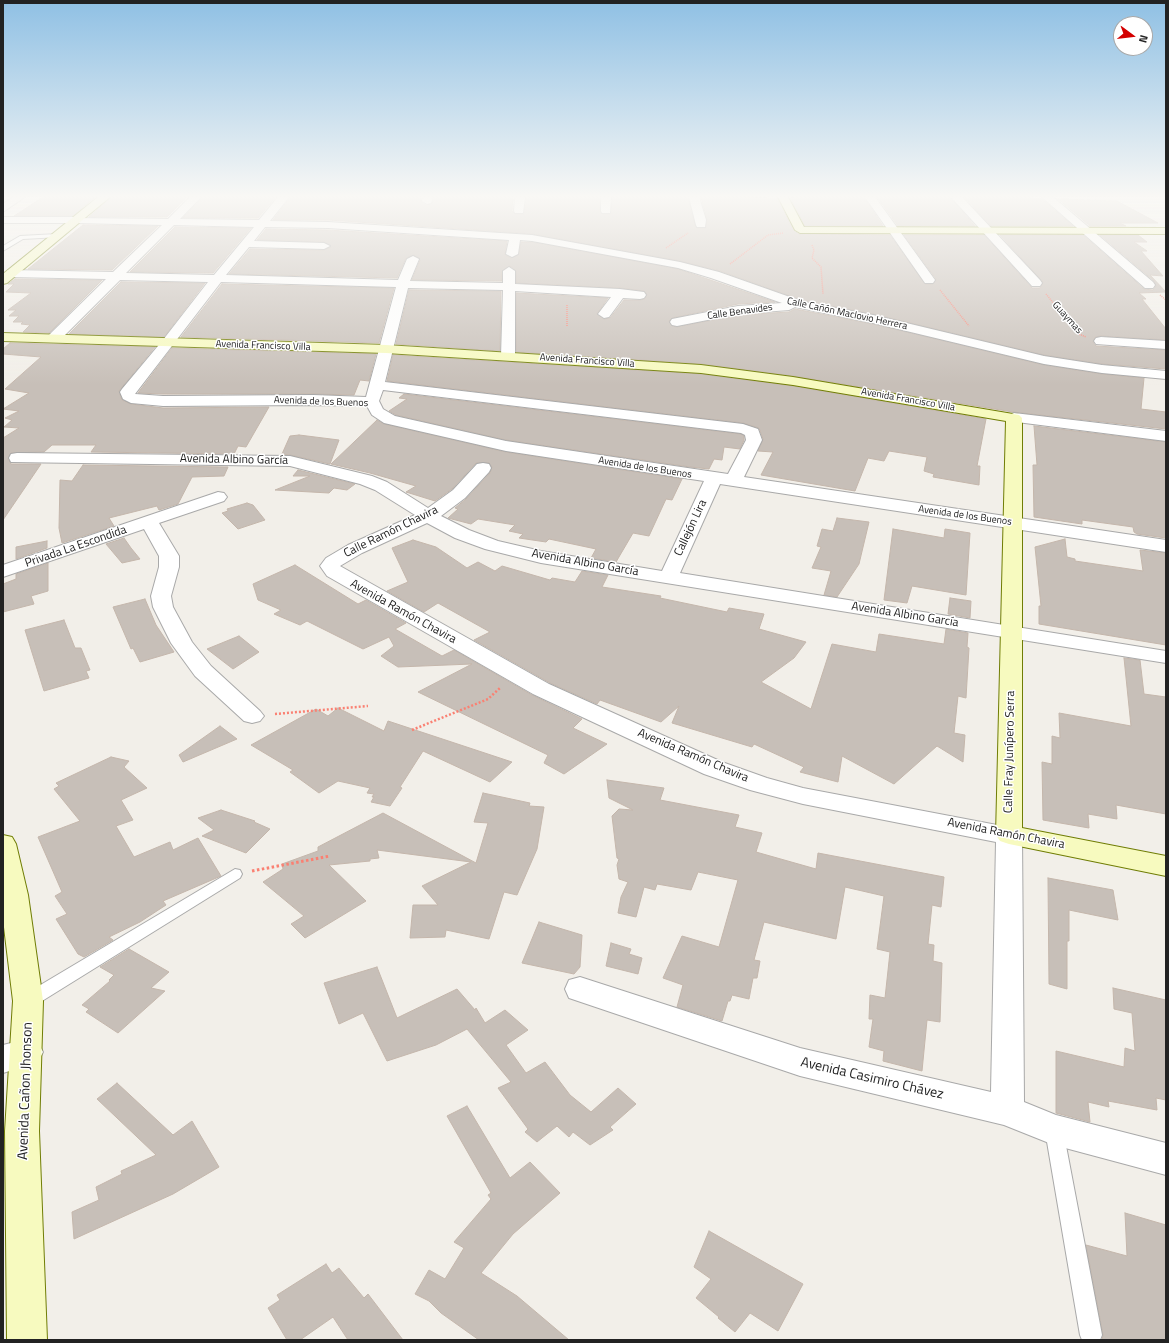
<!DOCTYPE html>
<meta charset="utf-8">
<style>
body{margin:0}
#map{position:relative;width:1169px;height:1343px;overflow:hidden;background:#f2efe9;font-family:"Titillium Web",sans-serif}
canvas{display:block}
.frame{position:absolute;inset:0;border:4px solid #222;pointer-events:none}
.north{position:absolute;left:1113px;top:16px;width:40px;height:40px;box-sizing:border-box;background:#fff;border:1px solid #a7a7a7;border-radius:50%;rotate:105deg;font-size:11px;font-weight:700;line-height:16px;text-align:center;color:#222}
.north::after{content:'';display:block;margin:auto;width:14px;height:18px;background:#d40000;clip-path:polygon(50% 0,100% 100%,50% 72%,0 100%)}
</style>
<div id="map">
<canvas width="1169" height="1343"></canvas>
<div class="frame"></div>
<div class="north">N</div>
</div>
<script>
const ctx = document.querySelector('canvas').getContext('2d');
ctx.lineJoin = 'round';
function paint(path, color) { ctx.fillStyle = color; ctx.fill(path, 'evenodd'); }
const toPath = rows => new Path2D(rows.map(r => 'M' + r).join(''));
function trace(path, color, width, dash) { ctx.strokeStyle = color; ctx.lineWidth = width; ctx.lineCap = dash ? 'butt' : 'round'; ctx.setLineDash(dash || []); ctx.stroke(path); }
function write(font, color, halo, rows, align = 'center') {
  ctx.font = font + ' "Titillium Web",sans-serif'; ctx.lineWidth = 3; ctx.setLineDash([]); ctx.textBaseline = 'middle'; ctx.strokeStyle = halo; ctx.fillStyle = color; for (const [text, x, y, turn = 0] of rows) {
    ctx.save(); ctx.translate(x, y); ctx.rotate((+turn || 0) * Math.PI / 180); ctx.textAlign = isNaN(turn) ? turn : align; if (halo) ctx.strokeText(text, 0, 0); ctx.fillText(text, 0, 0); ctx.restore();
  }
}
const building = toPath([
 [43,197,95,197,73,216,14,216,43,197],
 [111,197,187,197,167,217,89,217,111,197],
 [202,197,276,197,258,218,183,218,202,197],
 [290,197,421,197,421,202,427,205,432,203,434,197,513,197,512,211,515,214,524,214,526,197,600,197,600,211,602,214,611,214,612,197,688,197,695,225,697,228,706,228,707,220,701,197,777,198,794,231,799,234,890,235,925,284,933,284,936,279,904,235,984,235,1032,288,1040,288,1043,282,1000,235,1083,235,1144,289,1153,290,1156,286,1154,281,1100,235,1138,235,1147,242,1134,242,1147,251,1141,251,1163,276,1150,275,1166,292,1139,293,1146,299,1142,299,1166,329,1166,340,1101,336,1095,337,1093,342,1096,346,1166,350,1166,369,1102,364,1044,355,873,314,804,301,720,271,680,261,532,234,328,220,273,220,290,197],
 [798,197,864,197,883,226,805,226,790,198,798,197],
 [877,197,950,197,975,226,898,226,877,197],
 [964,197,1032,197,1034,199,1042,199,1073,226,991,226,964,197],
 [1058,199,1117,201,1158,223,1120,223,1126,226,1090,226,1058,199],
 [83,225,158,226,112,270,28,269,83,225],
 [175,227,251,228,213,273,130,272,175,227],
 [266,229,328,230,507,241,505,255,511,258,519,254,521,242,532,242,678,269,775,302,738,304,672,318,669,321,672,326,677,327,738,315,789,312,795,309,873,324,1044,365,1102,374,1144,378,1141,409,1166,412,1166,429,1013,412,793,376,701,364,516,352,516,293,608,298,597,314,604,319,610,318,624,300,640,300,645,299,647,294,644,291,620,288,516,283,516,271,510,266,502,271,502,281,412,280,420,260,414,255,406,258,397,278,229,274,250,249,324,250,331,247,324,242,257,240,266,229],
 [15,279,102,280,49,333,23,332,30,325,21,324,23,322,13,322,19,316,9,316,16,310,8,310,31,293,6,292,14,284,8,284,15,279],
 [121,282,205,283,164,337,69,334,121,282],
 [222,284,394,288,379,343,181,337,222,284],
 [409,290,501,291,500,351,396,344,409,290],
 [10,343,155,347,119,391,122,400,131,404,163,408,269,407,246,447,238,446,234,454,91,452,96,445,52,445,44,452,11,453,8,459,11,464,41,464,3,520,3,438,19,428,4,427,12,420,5,418,19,411,3,409,29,393,5,389,41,357,3,354,3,349,10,343],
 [172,348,376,354,369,381,360,380,354,395,313,394,163,394,138,393,172,348],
 [393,355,701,374,793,386,986,419,977,466,980,466,979,485,933,477,934,474,924,471,927,457,889,451,884,461,868,458,855,491,761,475,773,452,758,451,763,439,759,428,743,423,387,381,393,355],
 [404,394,741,434,744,436,744,440,740,449,724,447,722,460,714,459,709,469,690,467,506,440,396,415,389,411,407,399,399,398,404,394],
 [377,420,384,424,506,452,682,479,672,500,666,499,649,536,633,533,616,562,591,558,596,549,549,539,546,542,519,538,523,534,509,531,515,525,478,519,471,524,448,518,458,509,455,508,466,499,490,473,492,467,489,463,476,463,452,489,435,501,406,492,416,486,370,473,331,464,377,420],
 [1034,426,1166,442,1166,538,1137,534,1134,532,1133,527,1082,520,1082,524,1034,517,1033,465,1037,465,1034,426],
 [299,435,339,440,330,464,290,455,282,454,290,436,299,435],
 [83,465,228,467,224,476,192,477,178,504,159,510,157,506,109,518,114,526,62,543,59,528,60,480,72,481,83,465],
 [298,470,355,484,347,490,334,488,329,493,275,490,310,476,293,476,298,470],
 [247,503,253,505,265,520,238,529,222,513,228,511,227,509,247,503],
 [837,518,869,522,859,564,837,597,824,595,831,571,812,568,821,547,817,546,822,529,833,531,837,518],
 [893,529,944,538,945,529,970,533,966,595,912,586,907,603,884,600,893,529],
 [124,538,131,548,140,559,122,563,106,544,124,538],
 [1065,539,1067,557,1075,559,1075,561,1143,571,1140,550,1166,553,1166,645,1039,624,1039,606,1041,606,1035,547,1065,539],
 [413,540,436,547,467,568,478,562,495,571,502,566,550,580,552,578,575,582,582,571,608,575,602,587,661,596,660,598,727,612,729,608,764,614,759,629,806,642,794,658,761,682,811,709,832,644,876,652,879,634,944,644,946,629,968,633,967,647,969,648,966,698,958,696,954,733,965,735,963,762,937,746,894,784,842,756,838,782,800,772,804,767,754,744,752,747,672,723,679,706,661,722,600,700,597,704,550,683,474,640,490,632,438,603,424,612,387,591,408,582,392,548,413,540],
 [47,541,47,548,16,559,16,547,47,541],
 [48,563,48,591,31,596,34,604,3,612,3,584,16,579,16,574,48,563],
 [295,565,358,604,366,600,406,623,395,629,442,656,454,650,532,695,582,719,573,728,607,744,564,774,544,763,548,755,418,692,472,664,398,667,381,656,394,646,389,637,363,649,307,621,300,625,274,614,281,610,258,600,253,584,295,565],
 [950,598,971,601,970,618,948,614,950,598],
 [145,599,156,625,174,652,140,662,133,648,131,649,113,607,145,599],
 [64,620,75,648,81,648,90,670,86,671,89,678,44,691,25,630,64,620],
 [239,636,259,652,233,669,207,649,239,636],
 [1124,658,1140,660,1144,694,1166,697,1166,814,1116,805,1117,819,1088,814,1089,828,1043,820,1042,762,1052,764,1052,736,1060,738,1059,713,1131,726,1124,658],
 [338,708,384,731,388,721,512,762,490,782,423,751,400,787,402,788,390,806,371,802,374,797,372,797,374,794,367,793,370,788,338,781,319,793,290,772,293,770,251,745,316,709,328,716,338,708],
 [220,726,237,739,183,762,179,755,220,726],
 [111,757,129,761,124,767,147,788,121,800,133,820,116,826,134,857,170,842,173,850,198,838,221,876,163,901,166,905,140,922,109,937,113,940,84,957,78,954,56,919,67,914,55,896,62,892,38,837,80,821,54,789,59,786,56,783,111,757],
 [607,780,664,788,660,800,739,815,735,827,762,833,756,852,816,869,818,853,944,877,941,907,932,905,928,944,934,945,933,961,942,963,940,1022,927,1020,922,1071,883,1061,884,1051,869,1047,873,1019,869,1019,870,995,885,998,890,952,877,949,884,896,845,887,836,939,764,922,754,960,760,961,757,978,753,978,749,999,732,995,730,1001,728,1001,722,1021,677,1007,683,985,663,978,682,936,719,947,738,880,698,872,691,890,657,884,655,890,644,887,636,917,618,913,621,897,628,882,619,879,617,865,619,859,617,858,612,816,619,809,633,810,609,798,607,780],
 [483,793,530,803,529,806,544,807,537,849,517,895,504,892,489,939,446,930,445,937,410,938,413,905,438,905,422,886,471,862,377,850,379,858,370,859,370,861,329,865,366,901,305,938,291,924,304,916,263,882,283,869,282,864,318,851,318,847,383,813,476,863,488,823,474,822,483,793],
 [221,810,255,821,254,822,270,829,246,853,202,836,214,830,198,818,221,810],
 [1048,878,1113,890,1118,920,1069,910,1069,941,1067,941,1067,989,1049,984,1048,878],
 [539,922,582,935,580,967,574,974,522,963,539,922],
 [611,943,631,949,629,954,642,958,638,974,606,966,611,943],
 [129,949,169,972,151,988,165,991,118,1033,86,1012,89,1009,82,1005,110,981,109,980,114,975,100,967,129,949],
 [377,967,397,1018,457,989,475,1010,476,1008,485,1023,505,1010,528,1030,506,1045,526,1073,545,1062,570,1095,591,1112,618,1088,636,1104,610,1127,613,1130,590,1145,573,1132,569,1137,557,1126,537,1142,525,1132,528,1129,498,1088,511,1082,467,1029,436,1045,387,1061,363,1013,339,1024,324,983,377,967],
 [1113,988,1166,1000,1166,1100,1156,1098,1157,1110,1108,1101,1109,1107,1088,1102,1090,1122,1056,1113,1056,1051,1124,1067,1125,1048,1135,1051,1132,1013,1114,1009,1113,988],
 [117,1083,173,1135,192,1121,219,1167,173,1194,74,1239,72,1212,99,1200,96,1187,122,1174,121,1171,156,1155,97,1099,117,1083],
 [467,1106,510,1178,530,1162,560,1193,513,1234,481,1273,517,1296,569,1340,479,1340,441,1313,429,1301,415,1294,429,1270,445,1279,464,1248,454,1242,491,1199,488,1195,491,1193,447,1116,467,1106],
 [1125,1213,1166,1225,1166,1340,1102,1340,1103,1335,1086,1245,1127,1256,1125,1213],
 [709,1231,803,1284,778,1331,750,1313,735,1332,718,1318,719,1317,696,1298,711,1279,694,1267,709,1231],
 [326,1264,332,1273,339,1268,364,1298,368,1294,403,1340,348,1340,333,1317,300,1340,287,1340,268,1308,280,1300,277,1295,326,1264]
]);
paint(building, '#c7bfb8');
trace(building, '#c4b6ab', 1);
const service = toPath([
 [57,234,60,236,59,237,23,239,3,251,3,246,20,236,57,234],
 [235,869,240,870,242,874,240,878,34,1006,28,1008,22,1006,20,1001,22,996,235,869],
 [1054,1122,1061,1124,1063,1130,1102,1335,1100,1340,1082,1340,1080,1335,1045,1130,1047,1124,1054,1122]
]);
const minor = toPath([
 [13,197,25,197,3,212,3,204,13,197],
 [190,197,201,197,180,219,259,220,278,197,289,197,270,221,328,222,532,235,680,262,719,272,804,302,873,315,1044,356,1102,365,1166,371,1166,379,1102,373,1044,364,873,323,795,307,789,310,738,314,677,326,672,325,670,322,672,319,738,306,782,303,711,278,678,268,532,241,520,240,518,254,512,257,506,254,509,240,328,228,265,227,254,241,324,243,330,246,324,249,249,247,226,275,398,280,407,259,413,256,419,259,410,281,503,283,503,271,509,267,515,271,515,284,620,289,644,292,646,295,644,298,640,299,623,298,609,317,604,318,598,314,611,297,515,291,515,356,513,359,508,360,503,359,501,356,503,290,408,288,385,382,743,424,758,429,762,440,744,477,1166,540,1166,552,720,484,680,573,1166,651,1166,663,541,563,485,549,455,538,427,523,362,553,340,566,549,684,722,762,767,778,803,788,1018,829,1022,835,1024,1102,1056,1115,1166,1143,1166,1175,1054,1145,1004,1125,800,1076,569,998,565,989,569,980,580,977,800,1048,991,1092,996,842,803,804,750,790,704,774,533,694,327,576,320,566,326,558,348,545,415,515,375,490,360,484,290,466,11,462,9,458,11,454,17,453,290,456,372,476,387,482,428,508,453,490,477,464,483,463,489,464,491,468,489,472,465,498,441,516,469,530,498,541,541,551,662,571,704,481,506,451,384,423,372,415,367,406,313,405,163,406,131,403,123,399,120,392,122,389,163,340,208,282,120,280,59,341,49,341,47,338,49,335,106,279,12,277,6,273,8,270,113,272,162,225,76,223,72,222,71,220,72,218,168,219,190,197],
 [174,225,254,227,214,275,126,273,174,225],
 [221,282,396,287,366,397,313,395,163,396,135,394,221,282],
 [383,390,741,433,745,435,746,440,728,474,506,441,395,416,383,409,379,401,383,390],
 [423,197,433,197,431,203,427,204,422,201,423,197],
 [515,197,525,197,523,213,515,213,514,211,515,197],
 [601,197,611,197,610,213,602,213,601,211,601,197],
 [689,197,699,197,706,220,705,227,697,227,696,225,689,197],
 [865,197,875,197,935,280,933,283,925,283,865,197],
 [951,197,962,197,1040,280,1042,283,1040,286,1032,286,951,197],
 [1042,197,1053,197,1153,282,1155,285,1153,288,1145,288,1042,197],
 [1101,337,1166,341,1166,349,1096,344,1094,341,1096,338,1101,337],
 [1014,413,1166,431,1166,441,1009,421,1006,418,1009,415,1014,413],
 [218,492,224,493,227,497,224,501,159,523,179,556,179,567,171,596,173,607,192,642,211,666,260,711,264,716,260,721,252,723,244,721,195,676,171,643,153,607,151,596,159,567,159,556,144,529,3,577,3,565,218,492],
 [27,1039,38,1042,43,1052,38,1062,3,1073,3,1045,27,1039]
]);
const tertiary = toPath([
 [3,217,76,217,81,220,76,223,3,223,3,217]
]);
const secondary = toPath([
 [98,197,110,197,7,283,3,284,3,274,98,197],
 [778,197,788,197,804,227,1166,228,1166,234,800,233,795,230,778,197],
 [3,333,386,345,701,365,793,377,1019,415,1022,418,1022,828,1166,856,1166,876,1009,844,1000,841,996,835,1006,421,793,385,701,373,386,353,3,341,3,333],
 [3,835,12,837,16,844,28,895,43,1001,39,1131,47,1340,7,1340,5,1131,13,1001,3,919,3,835]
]);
trace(service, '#a9a9a9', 2);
trace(minor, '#a9a9a9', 2);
trace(tertiary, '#a9a9a9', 2);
trace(secondary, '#707d05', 2);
trace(toPath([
 [812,245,814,250,812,258,821,267,823,294],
 [666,248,688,233],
 [730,264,768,235,784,233],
 [940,290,969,326],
 [1046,294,1079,334,1086,337],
 [1160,295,1166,300],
 [567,305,567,327]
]), '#fa8072', 1.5, [1, 1]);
trace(toPath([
 [275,714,368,706],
 [412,730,488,699,500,688]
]), '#fa8072', 2.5, [2, 2]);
trace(toPath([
 [252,871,330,856]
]), '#fa8072', 3, [2.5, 2.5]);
paint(service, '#fff');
paint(minor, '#fff');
paint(tertiary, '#fff');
paint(secondary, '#f7fabf');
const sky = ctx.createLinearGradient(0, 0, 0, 385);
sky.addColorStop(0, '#8fc0e4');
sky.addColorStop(0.51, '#f9f8f5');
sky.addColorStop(1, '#f9f8f500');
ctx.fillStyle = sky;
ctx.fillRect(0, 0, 1169, 385);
write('10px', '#222', '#fff', [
 ["Calle Benavides",740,312,-8],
 ["Calle Cañón Maclovio Herrera",847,314,12],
 ["Guaymas",1067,318,48],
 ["Avenida Francisco Villa",263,346,2],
 ["Avenida Francisco Villa",587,361,4],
 ["Avenida Francisco Villa",908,400,10],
 ["Avenida de los Buenos",321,402,2],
 ["Avenida de los Buenos",645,468,9],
 ["Avenida de los Buenos",965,516,8]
]);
write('12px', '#222', '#fff', [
 ["Avenida Albino García",234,460,1],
 ["Callejón Lira",691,528,-65],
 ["Calle Ramón Chavira",391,532,-26],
 ["Privada La Escondida",76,547,-19],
 ["Avenida Albino García",585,563,10],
 ["Avenida Ramón Chavira",403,612,29],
 ["Avenida Albino García",905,615,9],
 ["Calle Fray Junípero Serra",1010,752,-89],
 ["Avenida Ramón Chavira",693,756,23],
 ["Avenida Ramón Chavira",1006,834,11]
]);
write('14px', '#222', '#fff', [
 ["Avenida Casimiro Chávez",872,1079,13],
 ["Avenida Cañon Jhonson",26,1091,-88]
]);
</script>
